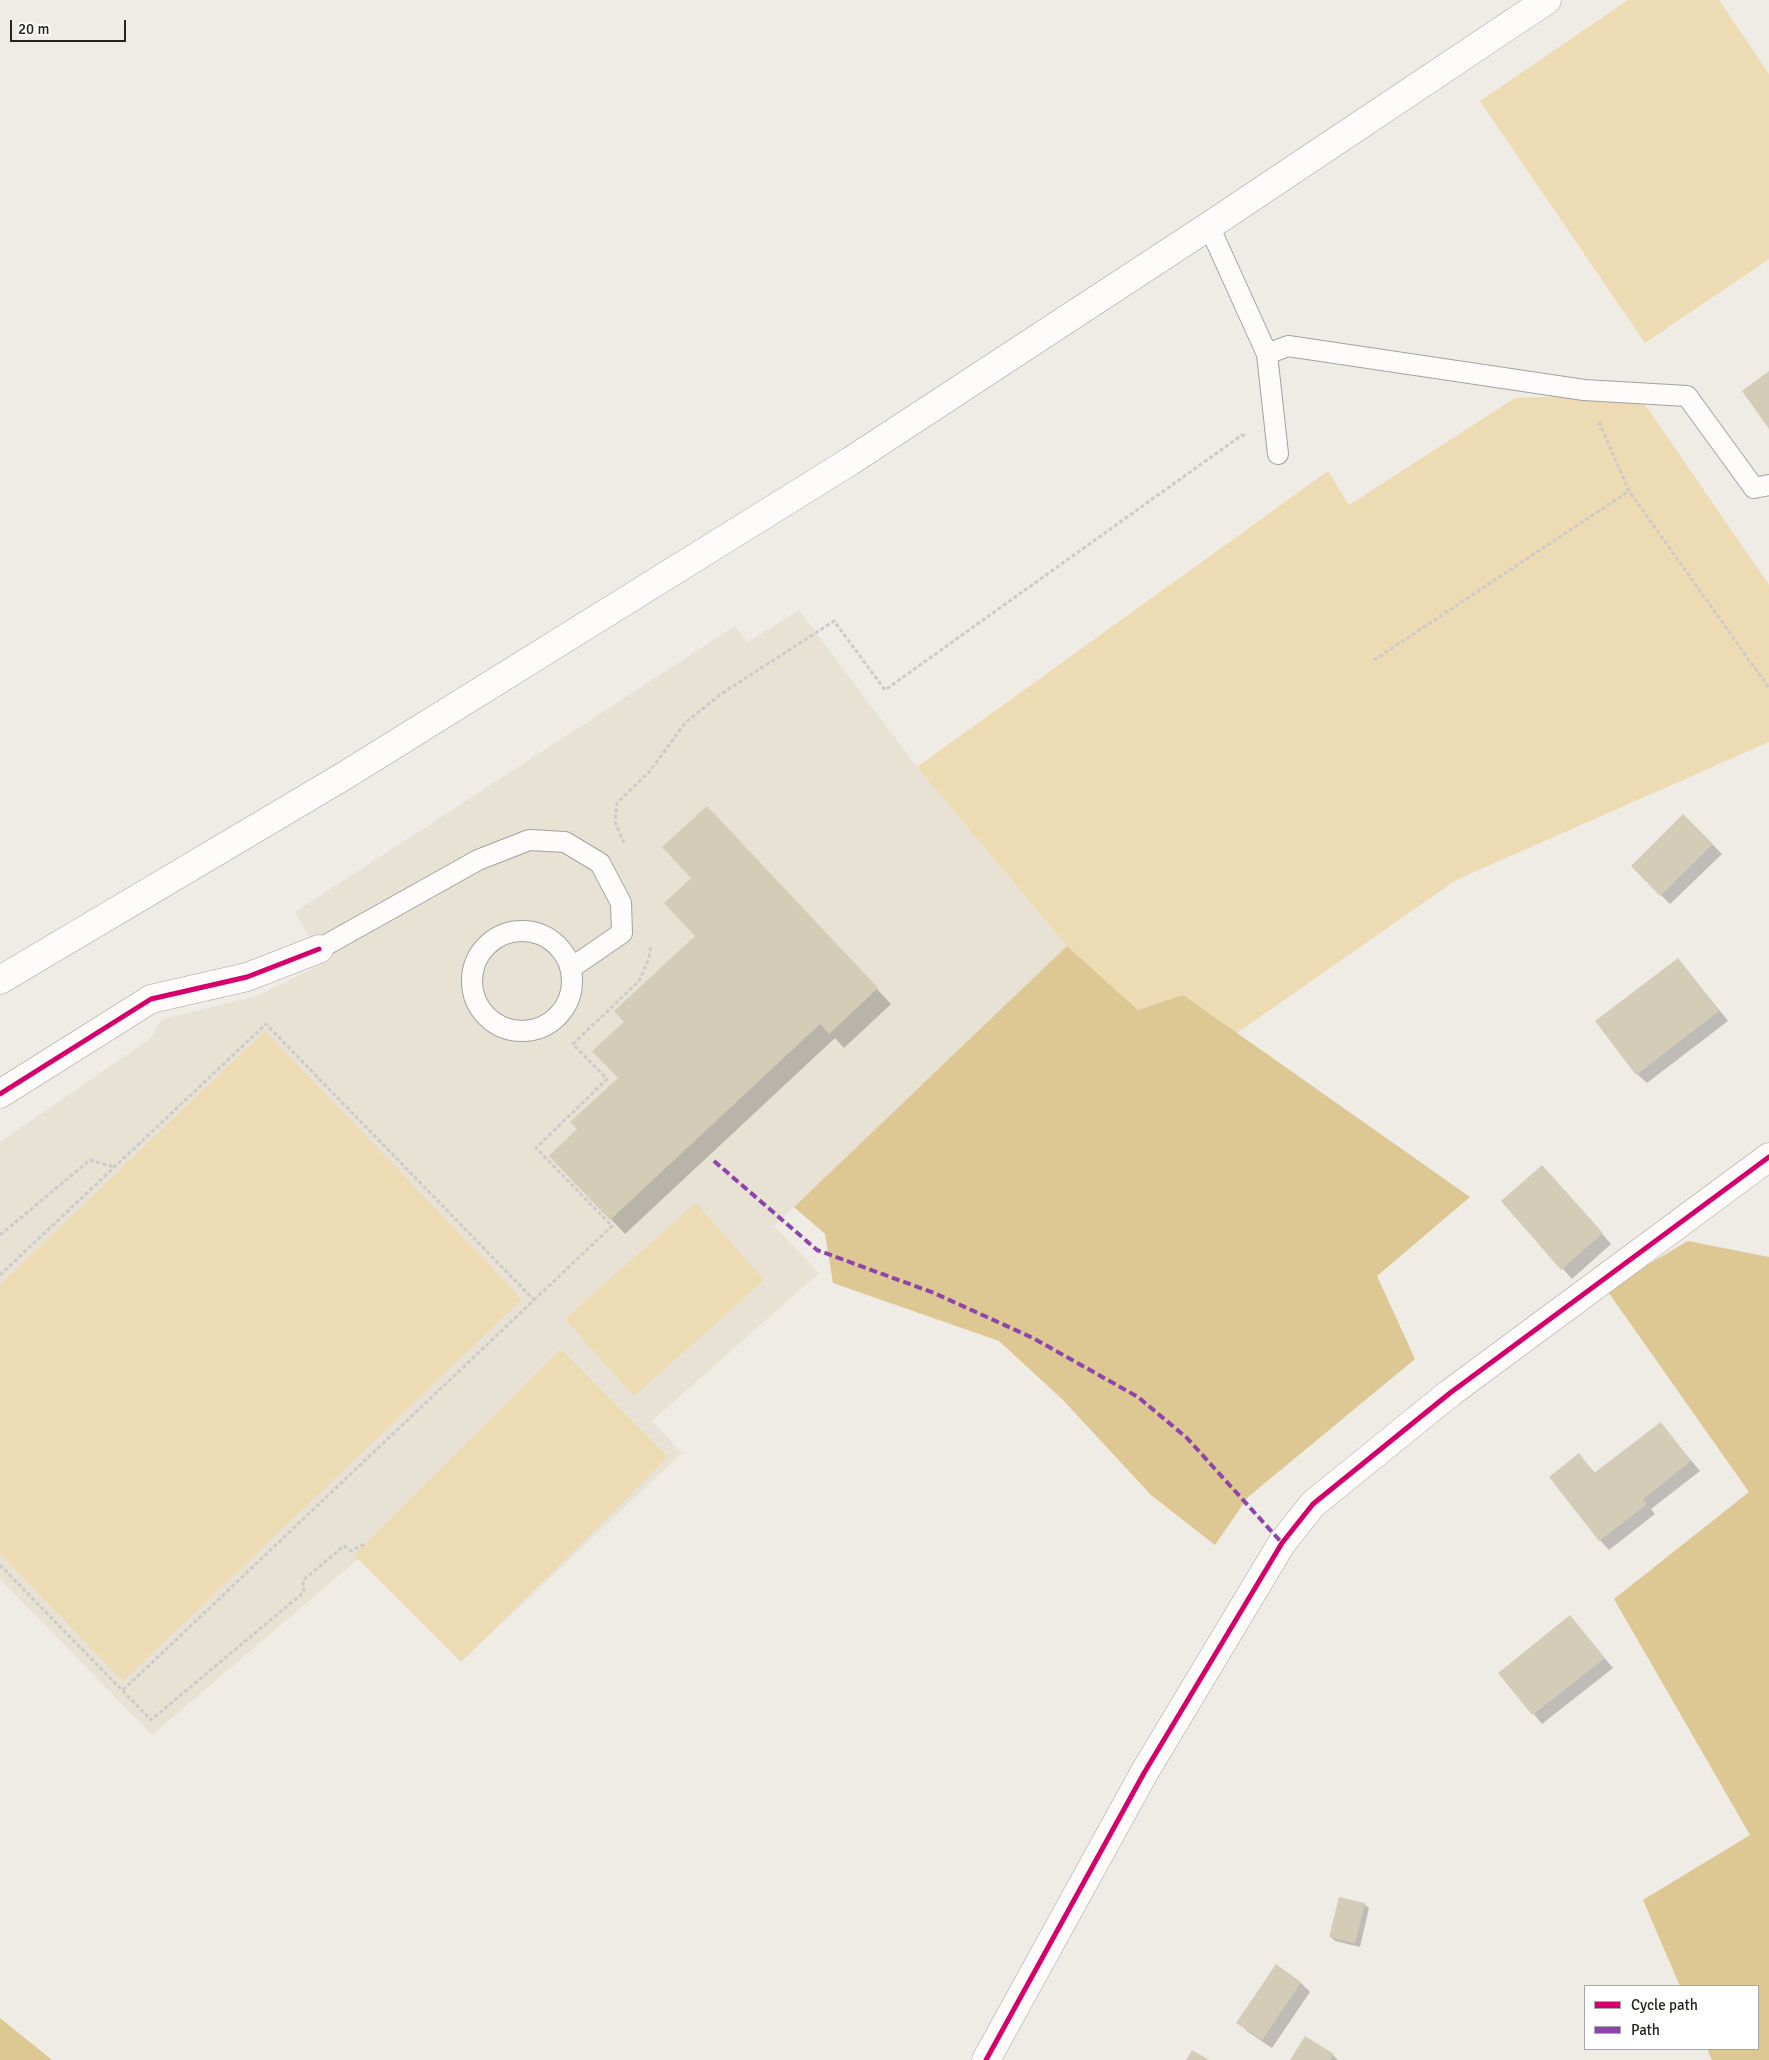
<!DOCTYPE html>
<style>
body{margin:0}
#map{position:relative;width:1769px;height:2060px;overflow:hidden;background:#efece6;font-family:Signika,sans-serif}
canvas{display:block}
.legend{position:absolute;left:1584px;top:1985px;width:175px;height:65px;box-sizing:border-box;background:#fff;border:1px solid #a8a7a5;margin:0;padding:6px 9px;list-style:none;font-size:15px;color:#25231f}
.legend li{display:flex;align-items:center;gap:10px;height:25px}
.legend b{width:25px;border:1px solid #a8a7a5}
.scale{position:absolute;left:10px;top:20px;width:116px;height:22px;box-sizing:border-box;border:2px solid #25231f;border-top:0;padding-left:6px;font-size:15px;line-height:18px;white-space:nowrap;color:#25231f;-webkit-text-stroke:4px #fff;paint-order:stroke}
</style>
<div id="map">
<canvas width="1769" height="2060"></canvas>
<ul class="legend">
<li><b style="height:6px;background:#d6006c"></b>Cycle path</li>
<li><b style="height:6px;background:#8e44ad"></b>Path</li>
</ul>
<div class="scale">20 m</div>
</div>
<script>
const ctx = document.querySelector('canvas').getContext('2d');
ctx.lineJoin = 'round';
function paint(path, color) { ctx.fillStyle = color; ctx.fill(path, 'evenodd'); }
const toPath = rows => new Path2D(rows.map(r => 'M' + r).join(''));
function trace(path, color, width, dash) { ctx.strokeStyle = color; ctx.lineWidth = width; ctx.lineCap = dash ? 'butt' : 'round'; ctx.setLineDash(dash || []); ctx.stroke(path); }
paint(toPath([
 [799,610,917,767,1067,946,774,1226,819,1273,652,1421,682,1453,461,1662,358,1559,152,1735,0,1579,0,1142,151,1038,161,1020,257,996,324,963,295,912,735,626,748,642]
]), '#e8e2d5');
paint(toPath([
 [1628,0,1719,0,1769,74,1769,259,1645,343,1480,101],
 [1637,393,1769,585,1769,742,1456,880,1237,1033,1183,995,1138,1010,1067,946,917,767,1328,471,1349,505,1515,398],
 [265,1031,522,1299,123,1681,0,1553,0,1285],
 [696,1203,764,1280,634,1396,565,1319],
 [561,1349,668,1457,461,1662,354,1555]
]), '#eddbb3');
paint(toPath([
 [1067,946,1138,1010,1183,995,1470,1197,1377,1276,1415,1359,1248,1497,1215,1545,1151,1495,1063,1400,999,1341,833,1283,825,1234,794,1207],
 [1688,1241,1769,1257,1769,2060,1712,2060,1707,2049,1758,2049,1758,1986,1680,1986,1643,1900,1750,1835,1614,1599,1749,1492,1606,1289],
 [0,2018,52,2060,0,2060]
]), '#ddc793');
paint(toPath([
 [1683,815,1722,854,1670,904,1632,866],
 [721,822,891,1004,844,1048,835,1038,625,1234,611,1219,579,1129,619,1078,625,1022,697,936,692,878],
 [1678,959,1728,1021,1647,1083,1637,1074],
 [1551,1176,1611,1244,1572,1279,1502,1202],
 [1660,1423,1700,1471,1651,1509,1655,1514,1609,1550,1600,1540,1579,1455,1595,1473],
 [1570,1617,1613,1668,1542,1724,1500,1673],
 [1364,1904,1369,1908,1360,1947,1335,1941,1331,1937],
 [1301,1983,1310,1992,1272,2048,1248,2032,1238,2022],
 [1333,2055,1338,2060,1292,2060]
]), '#0003');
paint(toPath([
 [1769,371,1769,429,1742,391],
 [707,806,878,988,829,1034,820,1024,610,1220,549,1156,577,1129,570,1122,618,1078,592,1051,624,1022,614,1011,695,936,664,903,691,878,662,847],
 [1683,814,1713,844,1660,896,1631,866],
 [1678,958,1719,1011,1636,1075,1595,1021],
 [1542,1165,1603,1233,1561,1270,1501,1201],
 [1661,1422,1691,1461,1643,1499,1647,1504,1599,1541,1549,1477,1579,1453,1594,1473],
 [1570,1615,1605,1658,1532,1715,1498,1673],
 [1339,1897,1365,1903,1355,1943,1329,1937],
 [1276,1964,1301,1982,1262,2040,1236,2023],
 [1305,2036,1334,2054,1330,2060,1290,2060],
 [1192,2050,1209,2060,1186,2060]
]), '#d5ccb8');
const service = toPath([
 [1209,226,1267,354,1288,346,1584,390,1687,396,1754,488,1769,485],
 [1267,354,1278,454],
 '472 981a50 50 0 1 1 100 0a50 50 0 1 1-100 0Z',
 [319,949,478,860,529,840,565,842,600,863,621,903,622,933,571,968]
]);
const minor = toPath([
 [0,1094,151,999,247,977,319,949]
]);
const tertiary = toPath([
 [986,2060,1144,1773,1282,1543,1313,1504,1450,1393,1769,1157]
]);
const trunk = toPath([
 [0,980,344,776,849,462,1209,226,1547,0]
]);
trace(service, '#a4a29d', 22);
trace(minor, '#a4a29d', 29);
trace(tertiary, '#a4a29d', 29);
trace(trunk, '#a4a29d', 29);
trace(toPath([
 [1599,422,1629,491,1769,688],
 [1374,660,1629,491],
 [624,843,615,822,617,803,650,771,685,723,721,694,834,621,885,690,1242,435,1245,436],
 [0,1235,90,1160,114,1167],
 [0,1275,266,1024,534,1300,122,1691],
 [534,1300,612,1226,536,1148,607,1079,573,1044,639,981,649,958,651,945],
 [0,1565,151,1720,304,1592,303,1580,344,1546,351,1551,365,1544]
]), '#cccbc9', 3, [4, 2.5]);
trace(service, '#fdfcfb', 20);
trace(minor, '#fdfcfb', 28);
trace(tertiary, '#fdfcfb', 28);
trace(trunk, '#fdfcfb', 28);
trace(toPath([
 [714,1161,817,1250,934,1293,1033,1338,1138,1397,1187,1438,1282,1543]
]), '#8e44ad', 4, [8, 4]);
trace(toPath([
 [0,1094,151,999,247,977,319,949],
 [986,2060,1144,1773,1282,1543,1313,1504,1450,1393,1769,1157]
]), '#d6006c', 5);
</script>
